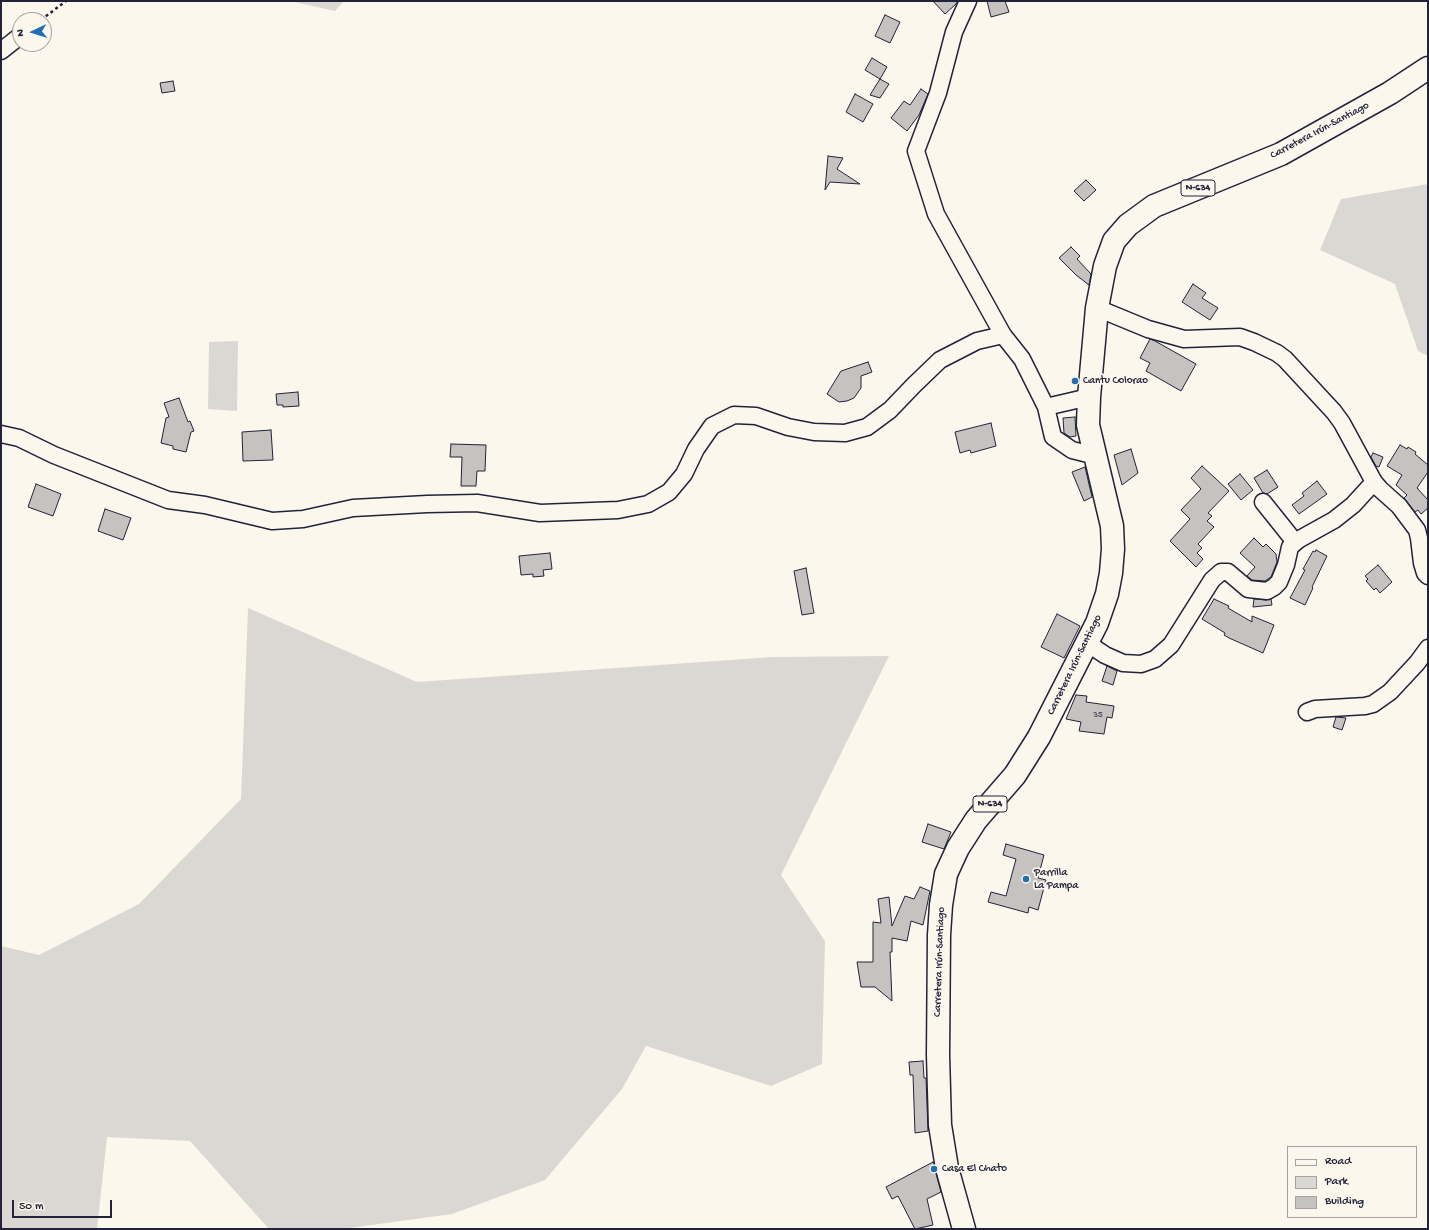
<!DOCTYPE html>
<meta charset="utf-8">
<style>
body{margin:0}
#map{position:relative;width:1429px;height:1230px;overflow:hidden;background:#fbf7ec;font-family:"Gochi Hand",sans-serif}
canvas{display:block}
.frame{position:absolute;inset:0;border:2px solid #22223b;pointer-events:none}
.legend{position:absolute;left:1287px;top:1146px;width:130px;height:72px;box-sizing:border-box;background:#fbf7ec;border:1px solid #a4a2a5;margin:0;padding:5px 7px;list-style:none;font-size:12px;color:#22223b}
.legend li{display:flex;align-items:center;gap:8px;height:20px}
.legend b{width:20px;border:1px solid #a4a2a5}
.north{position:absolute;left:12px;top:12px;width:40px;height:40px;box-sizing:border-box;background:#fbf7ec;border:1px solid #a4a2a5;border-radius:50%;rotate:266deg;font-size:11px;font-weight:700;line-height:16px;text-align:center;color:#22223b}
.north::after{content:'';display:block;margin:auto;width:14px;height:18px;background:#1f6fb2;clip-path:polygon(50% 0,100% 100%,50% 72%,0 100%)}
.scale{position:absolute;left:12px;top:1200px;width:100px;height:18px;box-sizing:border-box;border:2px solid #22223b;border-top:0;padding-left:5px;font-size:12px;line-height:14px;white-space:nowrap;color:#22223b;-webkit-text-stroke:3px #fbf7ec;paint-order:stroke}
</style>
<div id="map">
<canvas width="1429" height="1230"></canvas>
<div class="frame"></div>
<ul class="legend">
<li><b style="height:5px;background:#fbf7ec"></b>Road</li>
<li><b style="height:11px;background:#dbd8d3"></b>Park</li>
<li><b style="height:11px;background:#c6c2c0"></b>Building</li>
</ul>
<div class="north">N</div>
<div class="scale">50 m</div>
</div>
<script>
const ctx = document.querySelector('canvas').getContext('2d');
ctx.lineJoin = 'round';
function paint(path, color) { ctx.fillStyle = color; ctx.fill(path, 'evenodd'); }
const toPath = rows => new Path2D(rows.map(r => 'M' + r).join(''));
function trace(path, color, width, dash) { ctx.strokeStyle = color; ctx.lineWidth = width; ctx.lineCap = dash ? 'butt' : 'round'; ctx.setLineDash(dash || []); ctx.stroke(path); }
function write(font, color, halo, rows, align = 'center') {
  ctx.font = font + ' "Gochi Hand",sans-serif'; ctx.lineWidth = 3.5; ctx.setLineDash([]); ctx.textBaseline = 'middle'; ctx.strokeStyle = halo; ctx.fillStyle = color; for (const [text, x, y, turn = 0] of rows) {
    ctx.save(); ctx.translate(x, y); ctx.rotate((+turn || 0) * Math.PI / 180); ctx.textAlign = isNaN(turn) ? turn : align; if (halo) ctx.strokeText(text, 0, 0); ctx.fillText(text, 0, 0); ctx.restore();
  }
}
paint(toPath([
 [290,1,344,1,335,11],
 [1428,184,1428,356,1418,351,1395,284,1320,250,1341,199],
 [238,341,237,411,208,409,209,342],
 [248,608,417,682,773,657,889,656,781,875,825,941,822,1064,771,1086,646,1046,622,1089,545,1180,452,1214,342,1229,269,1229,190,1141,107,1137,97,1229,1,1229,1,946,39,955,139,904,241,799]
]), '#dbd8d3');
const building = toPath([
 [933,1,958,1,956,4,945,14,933,1],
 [987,1,1005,1,1009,12,991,17,987,1],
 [885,15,900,22,890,43,875,36,885,15],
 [872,58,887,67,880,79,865,70,872,58],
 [880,79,889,84,880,98,870,95,880,79],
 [173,81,175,91,162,93,160,83,173,81],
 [921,89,928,94,919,115,907,131,891,118,904,101,910,105,921,89],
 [855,94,873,104,863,122,846,112,855,94],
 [828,156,843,158,837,169,860,184,830,182,825,190,828,156],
 [1086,180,1096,190,1084,201,1074,191,1086,180],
 [1071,247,1080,256,1077,259,1091,274,1089,285,1076,275,1059,258,1071,247],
 [1193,284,1206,293,1202,298,1218,308,1210,320,1182,302,1193,284],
 [1150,339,1155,341,1196,364,1181,391,1146,371,1150,363,1140,358,1150,339],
 [868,362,872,372,861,376,861,388,854,398,847,401,839,402,827,394,841,371,868,362],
 [298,392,299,406,283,407,283,405,277,405,276,394,298,392],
 [179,398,188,422,190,421,194,431,191,432,186,452,173,449,173,446,161,443,166,418,169,417,164,403,179,398],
 [1075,417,1076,436,1070,437,1064,433,1063,418,1075,417],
 [991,423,996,446,971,453,970,450,960,453,955,432,991,423],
 [271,430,273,460,243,461,242,432,271,430],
 [451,444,486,445,485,471,477,471,476,486,461,486,462,457,450,457,451,444],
 [1400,445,1407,449,1408,447,1416,452,1415,454,1428,465,1428,472,1417,488,1428,500,1428,508,1421,514,1418,510,1415,512,1404,498,1407,495,1396,485,1402,475,1387,466,1400,445],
 [1131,449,1138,473,1122,485,1114,455,1131,449],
 [1373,453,1383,457,1379,467,1376,466,1371,457,1373,453],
 [1202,466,1229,491,1208,513,1212,516,1207,521,1214,527,1198,544,1202,548,1197,553,1203,559,1196,567,1170,541,1190,519,1181,510,1201,489,1191,478,1202,466],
 [1085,467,1092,497,1084,501,1072,472,1085,467],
 [1267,470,1278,487,1267,494,1263,493,1254,478,1267,470],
 [1240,474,1253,490,1241,500,1228,484,1240,474],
 [1317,481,1327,494,1299,514,1292,505,1304,496,1302,493,1317,481],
 [36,484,61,494,53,516,28,507,36,484],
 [105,509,131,518,123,540,98,531,105,509],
 [1254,538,1263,547,1266,544,1276,554,1277,562,1271,577,1265,581,1252,580,1247,576,1255,567,1240,553,1254,538],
 [1316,550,1327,556,1312,587,1313,588,1305,605,1290,598,1305,570,1303,569,1313,551,1315,552,1316,550],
 [550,553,552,569,543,570,544,576,533,577,533,574,521,575,519,556,550,553],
 [1378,565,1392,582,1380,593,1376,588,1374,590,1366,581,1368,579,1365,576,1378,565],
 [806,568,814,613,802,615,794,571,806,568],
 [1214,599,1229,606,1228,608,1252,622,1252,616,1274,625,1263,653,1229,638,1224,635,1225,633,1202,619,1214,599],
 [1254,599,1266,600,1271,599,1272,605,1253,607,1254,599],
 [1057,614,1080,626,1064,658,1041,647,1057,614],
 [1107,666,1117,671,1113,685,1102,681,1107,666],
 [1076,695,1087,696,1086,702,1114,706,1112,718,1107,717,1104,734,1079,731,1081,722,1066,719,1076,695],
 [1336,717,1346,718,1342,730,1333,727,1336,717],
 [928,824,951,832,944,849,922,842,928,824],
 [1006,844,1044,855,1038,878,1046,880,1038,910,1029,907,1028,913,988,902,991,892,1006,896,1016,859,1003,855,1006,844],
 [920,887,930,891,923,925,911,921,907,941,892,938,892,952,890,952,892,1001,875,987,861,987,857,962,873,962,873,922,881,923,878,899,889,897,892,926,905,896,914,899,920,887],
 [923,1061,924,1078,926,1078,928,1131,915,1133,913,1075,910,1075,909,1062,923,1061],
 [933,1162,941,1192,927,1199,933,1225,915,1229,898,1196,892,1199,886,1187,933,1162]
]);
paint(building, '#c6c2c0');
trace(building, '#22223b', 1);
const minor = toPath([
 [968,1,954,32,938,93,916,151,936,214,1003,335,1022,359,1046,407,1089,397],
 [1,51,20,36],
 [1097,308,1148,329,1184,339,1240,337,1254,342,1277,353,1285,359,1334,412,1342,423,1374,482,1380,489,1399,506,1417,530,1419,538,1422,563,1425,573,1428,576],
 [1046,407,1053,437,1072,450,1096,456],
 [1,434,19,438,54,455,168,500,205,505,272,521,303,519,353,508,427,504,477,503,540,513,618,510,648,504,669,492,684,474,696,449,712,426,734,415,756,416,788,427,814,432,845,433,867,427,890,410,914,385,940,360,977,341,1003,335],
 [1263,502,1295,542],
 [1087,643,1105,655,1123,663,1141,664,1155,659,1171,645,1212,580,1221,572,1228,572,1248,589,1267,591,1274,587,1279,582,1286,565,1290,547,1298,540,1334,520,1353,505,1374,482],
 [1307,712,1315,709,1365,706,1373,704,1390,692,1417,663,1428,648]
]);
const highway = toPath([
 [964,1229,947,1168,940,1125,938,1055,939,935,941,905,946,874,958,848,976,820,1015,775,1039,737,1097,623,1107,594,1111,573,1113,549,1112,526,1088,425,1089,397,1097,308,1105,266,1114,241,1128,225,1154,206,1281,154,1390,93,1428,68]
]);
trace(minor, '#22223b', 19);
trace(highway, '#22223b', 25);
trace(toPath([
 [41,20,66,1]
]), '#22223b', 2.5, [3, 3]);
trace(minor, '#fbf7ec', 16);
trace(highway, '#fbf7ec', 22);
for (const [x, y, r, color] of [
 [1075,381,4,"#1f6fb2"],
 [1026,879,4,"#1f6fb2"],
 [934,1169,4,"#1f6fb2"]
]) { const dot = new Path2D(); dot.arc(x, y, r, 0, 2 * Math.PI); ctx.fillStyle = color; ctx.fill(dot); trace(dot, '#fbf7ec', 1.5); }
write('9px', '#4b4a5c', null, [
 ["35",1098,716]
]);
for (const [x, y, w] of [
 [1198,188,34],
 [990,804,34]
]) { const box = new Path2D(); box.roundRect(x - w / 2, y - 8, w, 16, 3); ctx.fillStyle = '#fbf7ec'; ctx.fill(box); trace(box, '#22223b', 1); }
write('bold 10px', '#22223b', null, [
 ["N-634",1198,188],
 ["N-634",990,804]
]);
write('11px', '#22223b', '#fbf7ec', [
 ["Carretera Irún-Santiago",1320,131,-28],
 ["Carretera Irún-Santiago",1075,665,-64],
 ["Carretera Irún-Santiago",940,962,-88]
]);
write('11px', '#22223b', '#fbf7ec', [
 ["Cantu Colorao",1083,381],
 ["Parrilla",1034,873],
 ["La Pampa",1034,886],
 ["Casa El Chato",942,1169]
], 'left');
</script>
